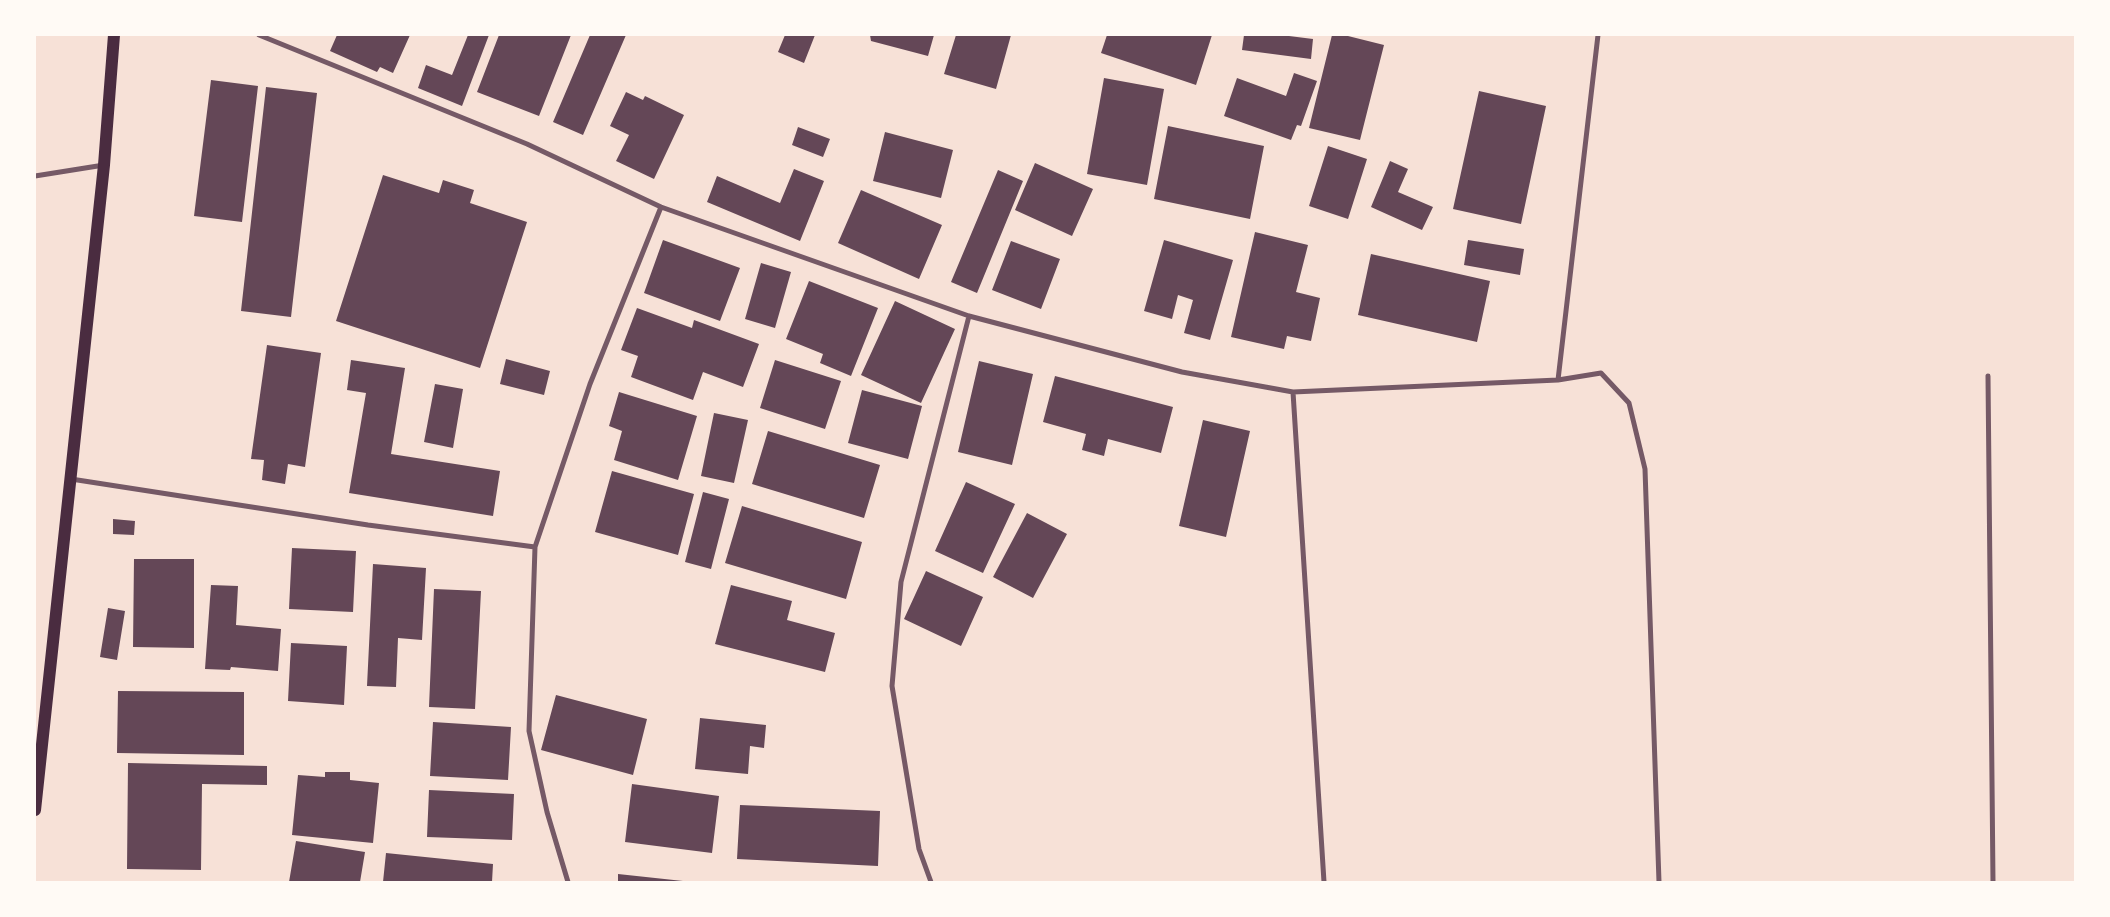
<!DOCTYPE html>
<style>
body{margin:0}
#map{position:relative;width:2110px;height:917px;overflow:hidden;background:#f7e1d7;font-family:"Nunito Sans",sans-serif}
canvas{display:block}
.frame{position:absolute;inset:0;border:36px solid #fffaf5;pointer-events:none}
</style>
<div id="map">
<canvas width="2110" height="917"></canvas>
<div class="frame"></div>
</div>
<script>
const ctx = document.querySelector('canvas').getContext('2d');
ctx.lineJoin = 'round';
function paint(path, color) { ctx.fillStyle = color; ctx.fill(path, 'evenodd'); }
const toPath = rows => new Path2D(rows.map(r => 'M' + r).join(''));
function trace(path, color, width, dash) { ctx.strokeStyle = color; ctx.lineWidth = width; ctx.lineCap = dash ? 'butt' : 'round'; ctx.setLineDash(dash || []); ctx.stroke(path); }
paint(toPath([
 [337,35,410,35,393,73,380,67,377,72,330,51],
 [468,35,489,35,462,106,418,88,426,65,452,75],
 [499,35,571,35,539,116,477,92],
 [590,35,626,35,583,135,553,122],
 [785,35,815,35,804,63,778,52],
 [870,35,934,35,928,56,871,41],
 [956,35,1011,35,996,89,944,74],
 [1107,35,1212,35,1196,85,1101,53],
 [1244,35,1281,35,1313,39,1311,59,1242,50],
 [1332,35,1344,35,1384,45,1360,140,1309,128],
 [1294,73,1317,81,1301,126,1297,125,1291,140,1224,116,1237,78,1286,96],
 [1104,78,1164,89,1147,185,1087,174],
 [211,80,258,86,242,222,194,216],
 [266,87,317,93,291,317,241,311],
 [1479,91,1546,106,1521,224,1453,209],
 [626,92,643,100,645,96,684,115,654,179,616,161,629,135,610,126],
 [1168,126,1264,146,1250,219,1154,199],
 [798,127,830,139,823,157,792,145],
 [885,132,953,150,941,198,873,181],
 [1328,146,1367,159,1348,219,1309,206],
 [1390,161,1408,169,1398,192,1433,207,1422,230,1371,207],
 [1035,163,1093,189,1072,236,1015,210],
 [794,169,824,181,800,241,707,202,717,176,780,203],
 [998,170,1023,181,977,293,951,282],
 [383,175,439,193,443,180,474,190,470,203,527,222,480,368,336,321],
 [861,190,942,225,919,279,838,243],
 [1255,232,1308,245,1296,292,1320,298,1311,341,1287,336,1284,349,1231,337],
 [663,240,740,268,720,321,644,293],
 [1164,240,1233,260,1210,340,1184,333,1193,300,1178,295,1172,319,1144,311],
 [1468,240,1524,249,1520,275,1464,265],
 [1011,241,1060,259,1041,309,992,290],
 [1371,254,1490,281,1477,342,1358,315],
 [761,263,791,272,775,328,745,319],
 [809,281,878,308,851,376,820,363,823,354,786,339],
 [895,301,955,329,921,403,861,375],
 [637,308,692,328,694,320,759,344,743,387,703,372,693,400,631,377,638,356,621,350],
 [267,345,321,353,305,467,288,464,285,484,262,480,264,460,251,459],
 [506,359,550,371,544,395,500,384],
 [351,360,405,368,391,454,500,471,493,516,349,493,366,393,347,390],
 [775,360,841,381,825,429,760,408],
 [979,361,1033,374,1012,465,958,452],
 [1055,376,1173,407,1161,453,1108,439,1104,456,1082,450,1086,434,1043,422],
 [435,384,463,389,453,448,424,442],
 [862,390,922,406,908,459,848,443],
 [619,392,697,416,678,480,614,460,622,431,609,426],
 [714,413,748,420,734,483,701,476],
 [1203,420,1250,431,1226,537,1179,526],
 [768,431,880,465,864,518,752,484],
 [612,471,694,494,678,555,595,532],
 [966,482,1015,504,983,573,935,551],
 [703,492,729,499,711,569,685,562],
 [742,506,862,542,846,599,725,563],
 [1027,513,1067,534,1033,598,993,577],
 [113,519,135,521,134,535,113,534],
 [292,548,356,551,353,612,289,609],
 [134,559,194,559,194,648,133,647],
 [373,564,426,568,422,640,398,638,396,687,367,686],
 [926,571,983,597,961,646,904,619],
 [211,585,238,586,236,625,281,629,278,671,231,667,230,670,205,669],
 [731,585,792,601,787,620,835,633,825,672,715,644],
 [434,589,481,591,475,709,429,707],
 [108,608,125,611,117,660,100,657],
 [291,643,347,646,344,705,288,701],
 [118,691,244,692,244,755,117,753],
 [556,695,647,719,633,775,541,750],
 [700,718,766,725,764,748,750,746,748,774,695,769],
 [433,722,511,727,508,780,430,776],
 [128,763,267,766,267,785,202,784,201,870,127,869],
 [325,772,350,772,350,780,379,783,373,843,292,835,298,775,325,777],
 [632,784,719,796,712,853,625,842],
 [429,790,514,794,512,840,427,837],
 [740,805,880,811,878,866,737,859],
 [296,841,365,852,360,882,289,882],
 [386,853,493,864,492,882,383,882],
 [618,874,683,881,683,882,618,882]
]), '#644757');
trace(toPath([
 [259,35,527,144,661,207,969,316,1182,372,1293,392,1558,380,1601,373,1629,403,1645,469,1659,882],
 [35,176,104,165],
 [1988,376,1993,882],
 [1558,380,1598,35],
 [1293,392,1324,882],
 [71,479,368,525,535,547],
 [568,882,547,812,529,731,535,547,590,384,661,207],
 [931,882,919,849,892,686,901,582,969,316]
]), '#755966', 5);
trace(toPath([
 [35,810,104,165,114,35]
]), '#4a2c40', 12);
</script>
